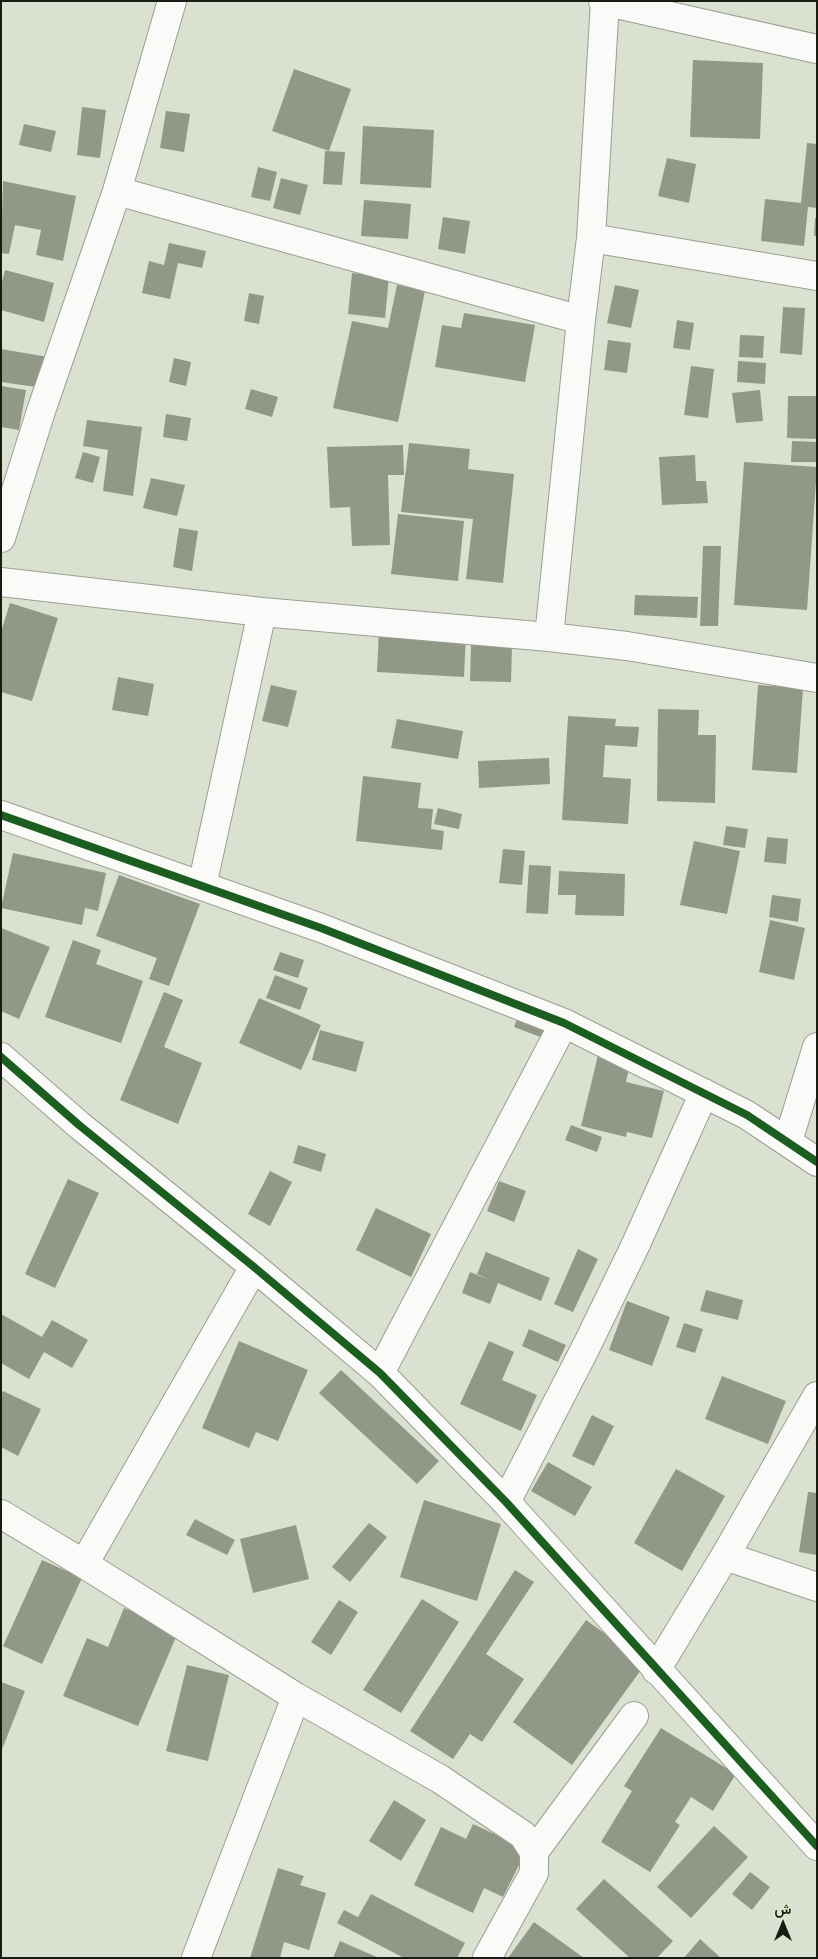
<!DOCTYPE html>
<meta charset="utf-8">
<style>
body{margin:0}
#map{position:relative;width:818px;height:1959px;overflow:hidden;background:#dbe1d0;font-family:Montserrat,Vazirmatn,sans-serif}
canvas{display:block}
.frame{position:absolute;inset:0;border:2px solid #181b11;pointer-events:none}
.north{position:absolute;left:758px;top:1899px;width:50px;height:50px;-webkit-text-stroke:4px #dde7ca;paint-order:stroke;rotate:0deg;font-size:14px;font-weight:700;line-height:20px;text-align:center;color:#181b11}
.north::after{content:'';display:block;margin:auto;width:18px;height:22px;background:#181b11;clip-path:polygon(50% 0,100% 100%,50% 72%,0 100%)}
</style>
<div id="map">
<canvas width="818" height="1959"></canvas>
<div class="frame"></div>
<div class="north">ش</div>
</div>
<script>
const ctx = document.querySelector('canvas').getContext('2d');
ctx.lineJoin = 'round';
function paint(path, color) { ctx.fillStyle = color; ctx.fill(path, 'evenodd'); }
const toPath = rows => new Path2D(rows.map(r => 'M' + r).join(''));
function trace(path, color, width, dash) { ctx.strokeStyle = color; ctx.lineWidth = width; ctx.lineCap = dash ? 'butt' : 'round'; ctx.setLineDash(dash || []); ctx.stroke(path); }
paint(toPath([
 [693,60,763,63,760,139,690,137],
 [294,69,351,89,329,151,272,131],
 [82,107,106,110,100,158,77,155],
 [166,111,190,114,184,152,160,148],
 [24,124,56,131,51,152,19,145],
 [363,126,434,130,431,188,360,184],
 [807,143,817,144,817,208,808,207,804,246,761,241,765,199,801,203],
 [325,151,345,152,342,185,323,184],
 [667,158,696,164,689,203,658,196],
 [258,167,277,172,270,201,251,197],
 [281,178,308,185,300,215,273,208],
 [3,181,76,196,63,261,36,255,41,230,15,225,9,254,1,253],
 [364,200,411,204,408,239,361,236],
 [443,217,470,221,465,254,438,249],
 [815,218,817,218,817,236,814,236],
 [169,243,206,251,202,268,178,263,170,299,142,293,149,261,164,265],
 [5,270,54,283,44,322,1,310,1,285],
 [352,273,389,277,385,318,348,314],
 [397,285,425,291,398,422,333,408,352,321,388,328],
 [615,285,639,290,631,328,607,323],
 [249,293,264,296,259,324,244,321],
 [783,307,805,308,802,355,780,353],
 [464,313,535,325,525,382,435,367,442,325,461,328],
 [677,320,694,323,690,350,673,348],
 [740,335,764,336,763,358,739,357],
 [608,340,631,343,627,373,604,370],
 [1,349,48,357,43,388,1,382],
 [174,358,191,362,186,386,169,382],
 [738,361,766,363,765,384,737,382],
 [691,366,714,369,708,418,684,415],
 [1,386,26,390,19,430,1,427],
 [251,389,278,397,272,417,245,409],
 [760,390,763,421,736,423,732,393],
 [788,396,817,396,817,439,787,438],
 [166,414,191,418,187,441,163,437],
 [87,420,142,427,133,496,103,491,108,450,83,446],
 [792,441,817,442,817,462,791,462],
 [409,443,470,449,468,469,514,474,503,583,466,579,473,519,401,512],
 [403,445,404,475,388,475,390,545,352,546,350,507,330,508,327,447],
 [83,452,100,457,93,483,75,478],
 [695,455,696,481,706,481,708,503,662,505,659,457],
 [744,462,817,467,807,610,734,605],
 [151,478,185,485,177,516,143,508],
 [398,514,464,521,458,581,391,574],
 [179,528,198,531,192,571,173,567],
 [703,546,721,546,718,626,700,626],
 [635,595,698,597,697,618,634,615],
 [10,603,58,618,32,701,1,692,1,632],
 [379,628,466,633,464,677,377,672],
 [471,645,512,646,511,682,470,681],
 [118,677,154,684,148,716,112,710],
 [271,685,297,691,288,727,262,721],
 [758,685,803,688,797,773,752,770],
 [658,709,699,710,698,735,716,735,715,803,657,801],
 [568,716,616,719,615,726,639,727,637,747,605,745,603,777,631,779,628,824,562,820],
 [397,719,463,731,458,759,391,748],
 [549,758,550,784,479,788,478,761],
 [363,776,421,783,418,808,433,809,431,829,444,831,442,850,356,841],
 [438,808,462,814,459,829,434,824],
 [726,826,748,829,745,848,723,845],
 [767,837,788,839,786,864,764,862],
 [694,841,740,851,727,914,680,905],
 [503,849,525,851,522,885,499,883],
 [13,853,106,873,98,911,85,908,82,925,1,908],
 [529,865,551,866,548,914,526,913],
 [559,871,625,874,624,916,575,915,576,895,558,895],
 [119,875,200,904,169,986,149,979,157,958,96,936],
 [772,895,801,899,798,922,769,917],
 [770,920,805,928,794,980,759,972],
 [1,928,50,947,19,1019,1,1011],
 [73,940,101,950,96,964,143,981,121,1043,45,1017],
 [280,952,304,960,298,978,273,970],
 [275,975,308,988,300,1010,266,998],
 [164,992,183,1000,164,1047,202,1063,178,1124,120,1100],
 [259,998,321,1025,301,1070,239,1043],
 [521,1008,550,1019,543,1038,514,1027],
 [320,1030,364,1042,356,1072,312,1060],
 [600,1047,632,1055,626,1082,664,1091,652,1138,627,1132,626,1137,581,1126],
 [571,1125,602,1137,597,1152,565,1140],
 [298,1145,326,1154,321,1172,293,1163],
 [270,1171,292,1182,270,1226,248,1214],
 [68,1179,99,1193,55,1288,25,1274],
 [499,1181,526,1191,514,1222,487,1211],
 [376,1208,431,1234,411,1277,356,1250],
 [578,1249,598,1259,573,1312,554,1304],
 [486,1252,550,1278,541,1301,498,1283,490,1304,462,1293,470,1272,490,1280,477,1274],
 [706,1290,743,1300,738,1320,700,1311],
 [627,1301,670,1317,652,1366,609,1350],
 [1,1314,42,1337,52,1320,88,1340,72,1368,44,1352,29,1379,1,1363],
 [684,1323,703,1329,695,1353,676,1347],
 [529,1329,566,1345,558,1362,522,1346],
 [239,1341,308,1370,278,1441,256,1432,249,1448,202,1428],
 [489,1341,514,1352,502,1380,537,1395,521,1431,460,1404],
 [341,1370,439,1461,417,1484,319,1393],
 [722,1376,786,1401,768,1444,705,1419],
 [3,1391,41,1409,18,1456,1,1447,1,1395],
 [592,1415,614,1426,594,1466,572,1456],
 [548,1462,592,1487,575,1516,531,1491],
 [676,1469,725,1496,682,1571,634,1543],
 [808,1492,817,1493,817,1555,799,1552],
 [424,1500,501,1524,477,1601,400,1577],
 [195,1519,235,1540,227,1555,186,1535],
 [369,1523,387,1537,350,1582,332,1567],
 [296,1525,309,1579,253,1593,240,1539],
 [42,1560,82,1578,42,1664,3,1646],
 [515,1570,534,1582,486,1654,524,1679,482,1742,470,1734,453,1759,410,1731],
 [422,1599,459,1622,401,1713,363,1690],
 [339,1600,358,1612,331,1655,311,1642],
 [124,1608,179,1630,138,1726,63,1696,87,1638,108,1647],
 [586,1620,646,1663,572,1765,513,1722],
 [187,1665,229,1675,208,1761,166,1751],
 [1,1682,25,1691,1,1752],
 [661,1728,736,1774,713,1811,691,1797,675,1822,680,1825,650,1872,601,1842,632,1791,624,1786],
 [394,1800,426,1820,401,1861,369,1841],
 [473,1824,527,1849,503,1897,484,1888,473,1913,414,1885,441,1827,466,1839],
 [714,1826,748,1857,691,1918,657,1887],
 [278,1868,304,1876,300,1885,326,1893,309,1950,284,1942,280,1958,250,1958],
 [750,1872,770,1887,752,1910,732,1894],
 [604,1879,673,1941,657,1958,630,1958,576,1909],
 [371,1894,465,1943,457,1958,404,1958,337,1923,344,1910,358,1917],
 [534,1922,584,1958,508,1958],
 [700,1939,721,1958,684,1958],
 [340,1941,379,1958,333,1958]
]), '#929887');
const street = toPath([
 [603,1,817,49],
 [117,191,581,320],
 [591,238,817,276],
 [1,538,41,411,117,191,172,1],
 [1,582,262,612,549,637,627,646,817,678],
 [549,637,581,320,591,238,605,1],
 [1,815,321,928,564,1023,747,1115,817,1162],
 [202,886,262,612],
 [1,1057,79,1125,254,1267,380,1373,506,1502,817,1846],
 [788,1141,817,1047],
 [380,1373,564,1023],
 [506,1502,586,1347,636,1244,704,1093],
 [1,1514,84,1564,296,1697,440,1779,523,1835,534,1852,534,1873,487,1958],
 [725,1556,817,1587],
 [84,1564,254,1267],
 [656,1670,725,1556,817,1396],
 [534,1852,634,1716],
 [196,1958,296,1697]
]);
trace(street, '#9b9f92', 30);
trace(street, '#fafaf8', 28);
trace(toPath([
 [1,815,321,928,564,1023,747,1115,817,1162],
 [1,1057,79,1125,254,1267,380,1373,506,1502,817,1846]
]), '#1b5e20', 8);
</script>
